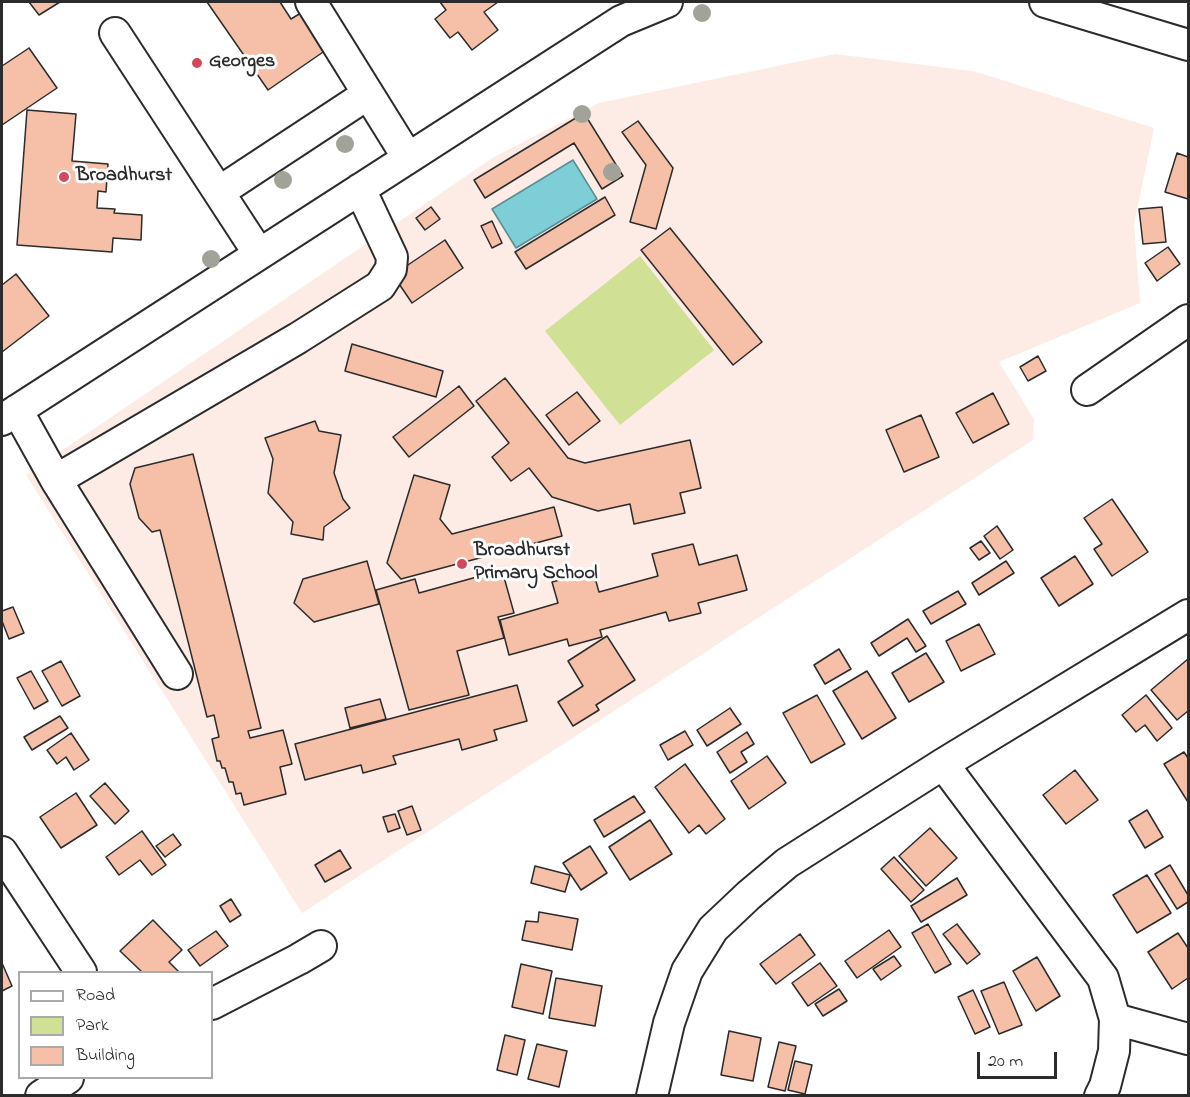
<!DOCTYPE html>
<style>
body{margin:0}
#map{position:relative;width:1190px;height:1097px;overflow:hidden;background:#fff;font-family:"Indie Flower",sans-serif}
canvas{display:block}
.frame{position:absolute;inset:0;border:3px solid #2b2b2b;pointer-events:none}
.legend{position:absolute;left:18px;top:971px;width:195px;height:108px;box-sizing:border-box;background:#fff;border:2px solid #aaa;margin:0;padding:8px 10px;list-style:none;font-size:18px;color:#2b2b2b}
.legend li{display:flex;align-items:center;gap:12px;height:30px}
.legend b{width:30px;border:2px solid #aaa}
.scale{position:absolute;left:977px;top:1052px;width:80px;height:27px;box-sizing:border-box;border:3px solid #2b2b2b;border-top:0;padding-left:8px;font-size:18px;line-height:21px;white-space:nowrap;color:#2b2b2b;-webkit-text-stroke:4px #fff;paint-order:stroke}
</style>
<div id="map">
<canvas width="1190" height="1097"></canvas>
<div class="frame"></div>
<ul class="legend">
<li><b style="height:8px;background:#fff"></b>Road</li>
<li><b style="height:16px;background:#d0e094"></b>Park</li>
<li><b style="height:16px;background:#f5bfa8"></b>Building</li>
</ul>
<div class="scale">20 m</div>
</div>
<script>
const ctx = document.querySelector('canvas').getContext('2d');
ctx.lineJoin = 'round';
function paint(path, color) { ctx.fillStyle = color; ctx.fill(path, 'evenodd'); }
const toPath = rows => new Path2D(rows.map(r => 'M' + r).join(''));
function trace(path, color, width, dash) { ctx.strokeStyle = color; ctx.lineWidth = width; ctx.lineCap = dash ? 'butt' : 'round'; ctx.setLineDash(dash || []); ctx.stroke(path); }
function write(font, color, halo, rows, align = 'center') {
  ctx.font = font + ' "Indie Flower",sans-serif'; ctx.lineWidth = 6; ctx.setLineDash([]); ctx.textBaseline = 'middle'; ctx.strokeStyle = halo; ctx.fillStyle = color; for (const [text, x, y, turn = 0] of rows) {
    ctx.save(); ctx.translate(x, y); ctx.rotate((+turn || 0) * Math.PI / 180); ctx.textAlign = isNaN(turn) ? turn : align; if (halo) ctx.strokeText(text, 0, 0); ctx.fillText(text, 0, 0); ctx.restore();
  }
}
paint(toPath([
 [835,54,973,71,1154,128,1134,224,1140,303,999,362,1034,419,1033,440,302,913,26,475,494,157,599,103]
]), '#fcece5');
paint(toPath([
 [640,256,714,350,620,425,545,331]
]), '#d0e094');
const water = toPath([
 [573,160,597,199,516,248,492,209,573,160]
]);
paint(water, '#7dced6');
trace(water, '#5c8d92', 1.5);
const building = toPath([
 [29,2,60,2,39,15,29,2],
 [207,2,280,2,291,19,304,11,329,48,268,90,207,2],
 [440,2,498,2,484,12,498,30,472,50,458,32,450,38,435,19,446,10,440,2],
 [29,48,57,88,2,125,2,66,29,48],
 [27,110,76,114,72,161,108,164,106,192,98,191,97,208,115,209,114,213,142,215,141,240,113,238,112,252,17,245,27,110],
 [584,113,623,176,602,189,574,143,485,198,474,180,584,113],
 [638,121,673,168,656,229,630,222,646,165,622,132,638,121],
 [1177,153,1188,157,1188,199,1165,192,1177,153],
 [605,197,615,215,526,269,515,252,605,197],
 [431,207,440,219,425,230,416,218,431,207],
 [1162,207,1166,242,1143,244,1139,209,1162,207],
 [492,221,502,243,492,248,481,226,492,221],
 [670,228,762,342,733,365,641,250,670,228],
 [445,240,463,268,412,303,393,275,445,240],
 [1168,247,1180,264,1157,281,1145,263,1168,247],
 [16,274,49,316,2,352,2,285,16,274],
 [352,344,443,371,436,397,345,371,352,344],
 [1038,356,1046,371,1028,381,1020,367,1038,356],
 [505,378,568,458,585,463,690,440,701,488,680,493,685,513,634,524,630,504,598,511,552,497,529,468,511,481,492,457,509,443,476,401,505,378],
 [459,386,474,406,409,457,393,437,459,386],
 [577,392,600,421,569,445,546,415,577,392],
 [993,393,1009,424,973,443,956,413,993,393],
 [921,415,939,457,904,472,886,430,921,415],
 [315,421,319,431,341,435,334,473,343,499,350,508,324,527,323,540,291,534,293,522,268,493,273,459,265,438,315,421],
 [193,454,261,728,248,731,250,738,283,730,292,764,280,767,286,794,244,805,241,793,236,794,233,782,229,782,225,768,222,768,220,761,217,761,212,739,219,737,214,715,207,717,160,530,152,532,139,518,130,484,135,468,193,454],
 [414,475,450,485,440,519,452,534,554,507,562,536,401,579,387,563,414,475],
 [1112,499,1148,552,1112,576,1094,549,1102,544,1084,518,1112,499],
 [997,526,1013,550,1000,559,984,536,997,526],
 [981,541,990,553,979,560,970,548,981,541],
 [693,544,699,565,737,555,747,590,698,603,701,613,669,621,666,612,600,630,602,637,569,646,567,639,509,655,500,620,558,603,552,582,593,571,599,592,658,576,652,554,693,544],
 [1075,556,1093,584,1059,606,1041,578,1075,556],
 [367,561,379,604,314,622,294,603,303,579,367,561],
 [1006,561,1014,573,979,595,972,583,1006,561],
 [502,570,514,613,498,617,504,638,457,651,469,695,409,710,376,590,415,579,419,593,502,570],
 [958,591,966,604,931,624,923,611,958,591],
 [13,607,24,633,9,639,2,621,2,611,13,607],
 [908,619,926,646,916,652,907,638,879,656,871,643,908,619],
 [979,624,995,654,961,671,946,641,979,624],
 [607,636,635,680,596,705,599,710,573,726,558,702,583,686,568,661,607,636],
 [839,649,851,669,825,684,814,665,839,649],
 [926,653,944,682,909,702,892,673,926,653],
 [1188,659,1188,711,1177,720,1151,690,1188,659],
 [61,661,80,696,62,706,42,671,61,661],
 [31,671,48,701,34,709,17,678,31,671],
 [867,671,896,718,862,739,833,691,867,671],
 [517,685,527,721,494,730,497,740,462,750,459,739,393,756,396,764,363,773,361,765,305,780,295,744,517,685],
 [817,695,845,744,811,763,783,713,817,695],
 [1146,695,1172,728,1157,741,1145,725,1136,732,1122,715,1146,695],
 [380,699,386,719,350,728,345,708,380,699],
 [730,708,741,724,707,746,697,730,730,708],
 [60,716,68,728,32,750,24,737,60,716],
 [685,731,693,745,668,760,660,745,685,731],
 [747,732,754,744,741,752,747,762,730,773,717,752,747,732],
 [71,733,89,760,74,770,66,757,57,764,47,750,71,733],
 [1184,752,1188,758,1188,802,1164,764,1184,752],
 [767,756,786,783,749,809,731,781,767,756],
 [685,764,725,819,706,834,699,825,689,833,655,787,685,764],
 [1075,770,1098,800,1066,824,1043,795,1075,770],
 [105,783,129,811,115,824,90,796,105,783],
 [76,793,97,825,61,848,40,817,76,793],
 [634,796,645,812,604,837,594,820,634,796],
 [412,806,421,830,407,835,398,811,412,806],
 [1147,810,1163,837,1145,848,1129,821,1147,810],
 [395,814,400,828,388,832,383,817,395,814],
 [650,820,672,854,630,880,609,847,650,820],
 [930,828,957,858,926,886,899,856,930,828],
 [142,831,166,865,152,875,140,860,119,875,106,857,142,831],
 [173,834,181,845,165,857,156,846,173,834],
 [590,846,607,873,581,890,563,863,590,846],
 [340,850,351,868,325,882,315,865,340,850],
 [894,857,924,890,911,902,881,869,894,857],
 [1170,865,1188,895,1188,902,1177,909,1155,874,1170,865],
 [535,866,570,875,565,892,531,883,535,866],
 [1147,875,1171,913,1137,933,1113,895,1147,875],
 [957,878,967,895,921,922,911,906,957,878],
 [231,899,241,915,230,922,220,906,231,899],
 [539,912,578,919,572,950,522,940,526,921,538,922,539,912],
 [153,920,182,950,169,962,179,972,142,972,120,951,153,920],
 [928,924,951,964,935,973,912,933,928,924],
 [957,924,980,954,967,964,943,934,957,924],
 [889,930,901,947,857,978,845,961,889,930],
 [216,931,228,946,200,966,188,950,216,931],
 [1178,933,1188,948,1188,978,1172,989,1148,952,1178,933],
 [800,934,815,955,776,984,760,964,800,934],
 [894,956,901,966,881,980,873,969,894,956],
 [1037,957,1060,996,1036,1011,1013,971,1037,957],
 [2,963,12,986,2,991,2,963],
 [820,963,837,986,808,1006,792,983,820,963],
 [521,964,552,971,543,1014,512,1007,521,964],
 [556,978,602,986,595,1026,549,1018,556,978],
 [1004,982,1022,1025,999,1034,981,991,1004,982],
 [839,989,847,1001,823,1016,815,1004,839,989],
 [973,990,990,1027,975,1034,958,997,973,990],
 [729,1031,761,1038,753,1081,721,1075,729,1031],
 [505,1035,525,1040,517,1075,497,1070,505,1035],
 [779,1042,796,1046,785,1091,768,1087,779,1042],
 [537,1044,567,1051,559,1087,528,1079,537,1044],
 [795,1061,812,1065,805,1094,788,1090,795,1061]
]);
paint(building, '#f5bfa8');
trace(building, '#2b2b2b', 1.5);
const minor = toPath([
 [311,2,408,158],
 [1045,2,1188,45],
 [115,33,259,254],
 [219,192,368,94],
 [1087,390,1188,320],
 [17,410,56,480],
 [2,420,621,21,667,2],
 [177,674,56,480,298,338,380,286,391,269,392,257,360,189],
 [943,764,1103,978,1115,1019,1114,1051,1105,1086,1100,1096],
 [2,852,81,972],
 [212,1004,299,959,321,946],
 [1115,1019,1188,1039],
 [41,1096,68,1078],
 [652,1096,669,1023,687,971,713,929,749,895,787,863,943,764,1188,615]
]);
trace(minor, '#2b2b2b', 34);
trace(minor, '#fff', 30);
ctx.fillStyle = '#a1a399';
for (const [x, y] of [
 [702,13],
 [582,114],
 [345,144],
 [612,172],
 [283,180],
 [211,259]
]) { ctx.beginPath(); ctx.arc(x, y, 9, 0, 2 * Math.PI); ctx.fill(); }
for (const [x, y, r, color] of [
 [197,63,6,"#d1495b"],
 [64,177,6,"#d1495b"],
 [462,564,6,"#d1495b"]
]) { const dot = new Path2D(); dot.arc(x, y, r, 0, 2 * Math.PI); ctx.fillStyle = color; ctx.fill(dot); trace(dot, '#fff', 2); }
write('bold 20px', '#2b2b2b', '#fff', [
 ["Georges",209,63],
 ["Broadhurst",76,177],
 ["Broadhurst",474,552],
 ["Primary School",474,575]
], 'left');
</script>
